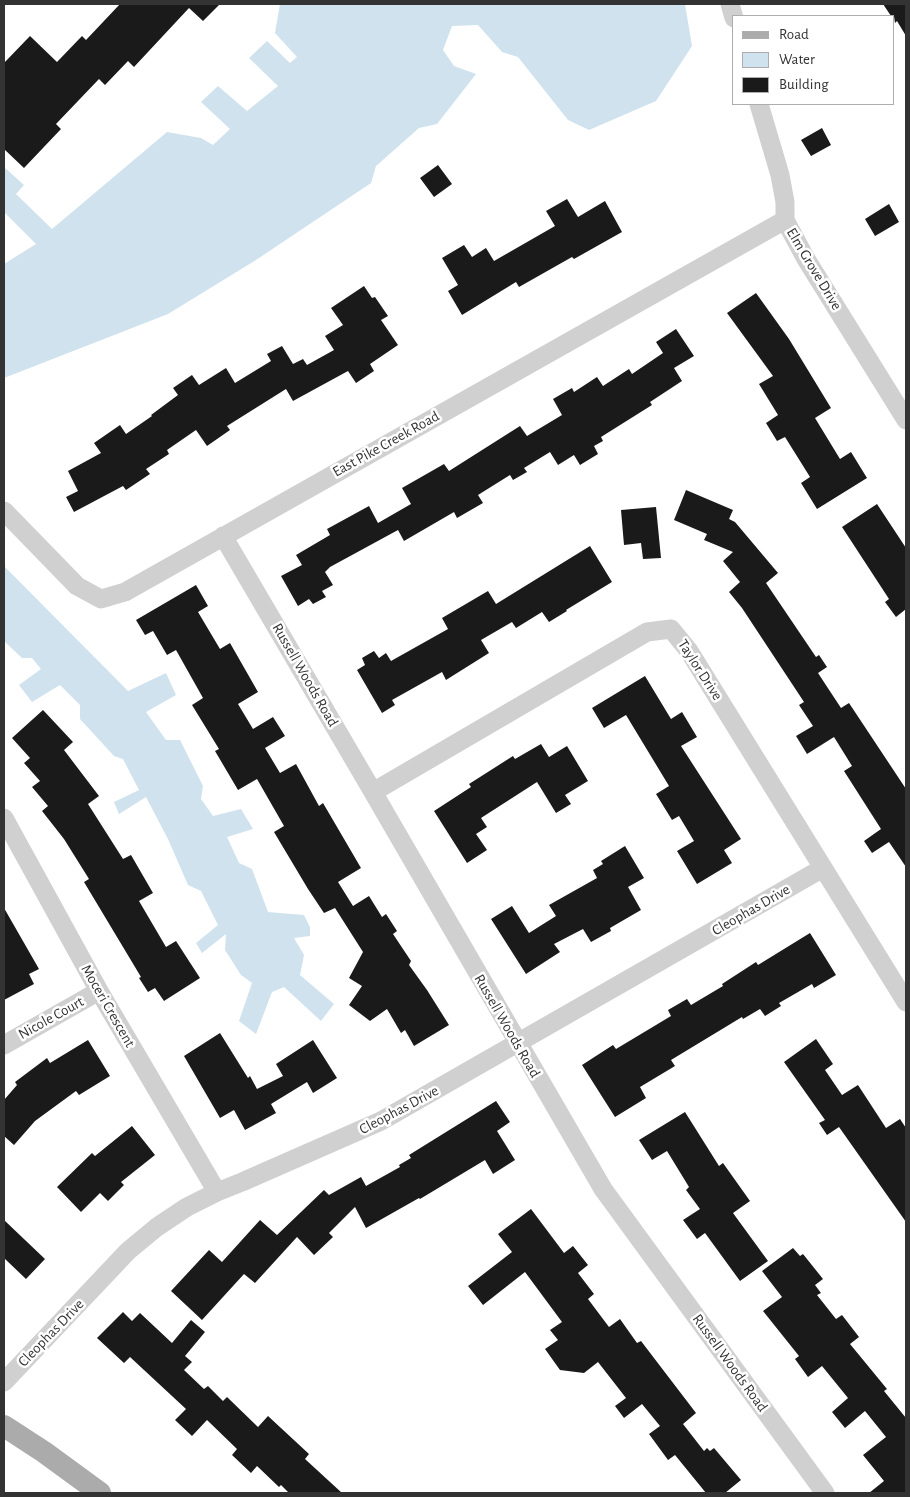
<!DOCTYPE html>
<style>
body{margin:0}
#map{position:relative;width:910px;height:1497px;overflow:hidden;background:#fff;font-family:"Alegreya Sans",sans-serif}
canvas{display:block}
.frame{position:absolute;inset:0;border:5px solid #333;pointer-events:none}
.legend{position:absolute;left:732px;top:15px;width:162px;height:90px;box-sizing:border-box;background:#fff;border:1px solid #adadad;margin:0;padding:6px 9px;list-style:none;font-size:15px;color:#333}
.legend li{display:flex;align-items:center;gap:10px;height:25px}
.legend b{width:25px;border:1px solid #adadad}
</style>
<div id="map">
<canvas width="910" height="1497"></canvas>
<div class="frame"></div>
<ul class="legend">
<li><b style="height:6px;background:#ababab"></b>Road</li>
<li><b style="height:14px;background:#cfe2ee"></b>Water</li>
<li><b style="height:14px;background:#1a1a1a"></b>Building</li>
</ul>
</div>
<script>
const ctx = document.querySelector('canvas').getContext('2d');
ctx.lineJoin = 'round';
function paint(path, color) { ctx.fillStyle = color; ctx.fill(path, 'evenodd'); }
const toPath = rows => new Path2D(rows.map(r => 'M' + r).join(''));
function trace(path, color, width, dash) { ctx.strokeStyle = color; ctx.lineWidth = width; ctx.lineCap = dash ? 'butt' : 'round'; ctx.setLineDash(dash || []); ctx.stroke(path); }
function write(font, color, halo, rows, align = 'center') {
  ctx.font = font + ' "Alegreya Sans",sans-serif'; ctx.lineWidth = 5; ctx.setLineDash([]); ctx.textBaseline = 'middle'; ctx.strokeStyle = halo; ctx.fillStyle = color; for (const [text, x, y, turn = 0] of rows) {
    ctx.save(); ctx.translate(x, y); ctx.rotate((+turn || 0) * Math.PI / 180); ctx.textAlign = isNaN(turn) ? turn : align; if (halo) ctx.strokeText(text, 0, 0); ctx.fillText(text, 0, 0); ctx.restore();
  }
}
paint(toPath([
 [280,4,685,4,692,46,656,101,589,130,568,120,518,57,502,52,478,25,452,26,443,50,454,66,476,74,437,124,419,128,376,166,371,183,256,260,168,314,4,378,4,264,36,244,4,212,4,167,24,185,16,194,52,229,167,132,201,138,213,145,230,129,201,102,218,86,247,111,278,86,249,58,267,41,290,63,297,57,275,33],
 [4,566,128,691,166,673,176,695,146,712,166,740,180,740,203,786,201,799,213,816,241,809,253,829,227,837,239,863,252,869,268,912,304,915,310,927,310,936,294,938,304,955,300,975,334,1004,321,1021,284,987,272,992,256,1034,239,1021,252,983,241,975,225,950,226,934,202,953,196,943,218,925,201,891,188,885,168,839,146,797,119,814,114,802,139,790,123,759,114,756,80,719,80,705,60,685,32,702,19,685,41,669,32,658,22,658,4,641]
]), '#cfe2ee');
paint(toPath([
 [120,4,220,4,203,21,189,8,134,67,128,61,105,85,99,79,56,124,61,129,24,168,4,149,4,63,30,36,57,62,82,36,86,40],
 [883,4,906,4,906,36,897,21,895,23,894,16,891,16],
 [822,128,831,145,811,156,801,140],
 [438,165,452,184,434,197,420,178],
 [567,199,578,217,605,201,622,232,574,259,572,257,519,287,516,282,462,315,448,291,458,285,442,258,464,245,472,257,486,248,494,261,555,226,546,211],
 [889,204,899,222,875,236,865,219],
 [364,286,372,298,375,297,388,316,381,320,398,345,370,364,374,371,356,383,348,371,293,401,286,389,227,426,230,430,207,446,196,430,167,450,169,454,146,469,150,474,126,490,123,486,74,512,66,497,78,491,68,471,101,453,94,443,120,425,126,434,152,416,151,415,178,395,173,388,192,375,199,385,226,368,235,383,271,361,267,354,282,346,293,364,303,359,307,365,334,350,325,336,343,325,331,308],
 [756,293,789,339,831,408,815,418,840,459,851,452,867,478,817,509,801,483,810,477,785,437,777,441,766,423,778,415,759,384,773,376,727,313],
 [676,329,694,356,674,368,682,381,650,402,652,405,601,437,603,441,594,446,598,454,580,465,574,455,558,465,550,452,524,468,527,472,513,480,510,475,478,495,483,503,457,518,454,512,404,541,398,530,330,567,325,572,333,585,322,591,326,597,313,604,309,599,298,606,281,576,302,565,296,555,330,535,327,529,369,506,378,523,411,504,402,488,444,464,449,471,520,426,527,436,562,415,553,399,572,388,574,392,597,377,603,386,629,369,632,374,663,353,656,342],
 [686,490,733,510,729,519,735,522,778,573,766,583,816,657,819,655,827,667,818,673,841,708,849,703,906,789,906,867,889,842,872,853,864,841,881,829,844,771,852,766,834,737,807,754,796,736,813,726,799,705,804,702,742,608,729,592,740,582,723,561,733,552,704,540,707,534,674,520],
 [877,504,906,548,906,609,896,617,885,602,889,599,842,527],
 [656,507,661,558,643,559,641,543,624,545,621,510],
 [590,546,612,582,566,610,567,611,549,622,542,612,516,628,512,622,481,640,489,653,446,680,442,672,392,700,395,705,382,713,357,670,365,665,362,658,374,651,379,658,386,653,391,661,448,629,442,618,488,591,496,604],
 [196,585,208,606,198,612,220,649,230,643,258,692,238,704,253,729,273,717,285,736,265,748,280,773,296,764,319,806,323,803,361,868,338,882,353,906,369,896,382,917,386,914,397,931,393,934,411,961,409,965,427,990,449,1025,414,1046,405,1030,401,1033,387,1009,370,1021,349,1005,362,986,349,978,363,952,335,908,324,913,308,889,274,832,284,826,257,779,238,790,215,751,219,749,192,705,203,698,176,650,167,655,153,631,145,635,136,620],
 [645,676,671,719,682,712,697,737,681,746,741,839,724,850,732,863,697,884,677,851,694,841,679,816,672,820,656,794,669,786,626,715,604,728,592,708],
 [43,710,73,742,64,750,99,796,88,804,123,859,131,855,153,893,139,901,166,947,176,941,200,978,164,1001,155,988,148,992,139,978,141,977,84,882,89,879,64,839,42,811,48,806,32,787,40,781,24,763,30,758,12,738],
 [541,744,549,757,567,746,588,781,565,795,571,804,556,813,537,782,481,818,487,827,476,834,487,850,467,863,434,811,471,787,469,784,513,756,515,759],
 [625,846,644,878,628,887,641,910,610,928,611,931,591,942,583,929,554,944,560,952,526,974,491,919,512,906,529,933,556,916,549,905,597,878,593,870,603,864,601,861],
 [4,908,39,969,29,974,34,984,4,1000],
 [810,933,836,975,814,988,812,984,779,1003,781,1006,765,1016,760,1009,743,1019,742,1017,671,1060,675,1066,640,1087,646,1098,615,1117,582,1065,613,1045,616,1049,671,1016,668,1010,687,999,691,1005,723,986,722,984,756,962,758,965],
 [220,1033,248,1078,250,1076,257,1089,283,1076,276,1064,313,1040,337,1078,313,1093,307,1082,271,1104,276,1113,245,1130,234,1110,220,1118,184,1056],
 [816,1039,833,1064,825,1070,842,1095,858,1085,886,1128,900,1119,906,1128,906,1222,839,1127,827,1135,819,1123,825,1120,784,1062],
 [88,1040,110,1076,79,1095,76,1091,35,1121,14,1145,4,1136,4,1100,17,1085,15,1082,47,1058,50,1063],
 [496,1101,510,1122,497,1131,515,1160,493,1174,485,1160,420,1199,419,1198,366,1228,355,1207,329,1233,333,1237,314,1255,297,1237,255,1283,244,1274,202,1320,171,1291,209,1250,222,1262,260,1220,277,1235,324,1190,329,1195,361,1177,366,1186,400,1167,399,1165,411,1158,409,1155],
 [685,1112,719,1166,723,1163,750,1201,733,1213,768,1261,740,1281,705,1233,697,1239,683,1220,700,1209,686,1190,689,1187,667,1151,652,1160,639,1140],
 [132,1126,155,1155,121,1182,124,1185,108,1201,100,1193,81,1212,57,1187,92,1153,95,1156],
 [531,1209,564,1253,573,1246,588,1265,578,1273,594,1294,588,1299,609,1327,620,1319,637,1343,641,1341,696,1413,683,1424,704,1451,707,1448,710,1451,714,1448,741,1480,725,1493,706,1493,675,1455,668,1460,649,1434,660,1426,642,1404,624,1418,615,1406,626,1398,598,1362,584,1373,560,1370,545,1349,558,1340,550,1330,562,1322,525,1272,483,1305,468,1286,512,1252,498,1234],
 [4,1220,45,1259,26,1279,4,1258],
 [793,1248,800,1256,803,1254,823,1279,815,1285,821,1293,817,1295,836,1319,842,1315,859,1337,850,1344,887,1389,884,1391,906,1418,906,1493,869,1493,884,1481,863,1455,886,1437,865,1411,845,1428,832,1412,848,1398,822,1366,808,1377,795,1359,799,1356,763,1311,782,1297,762,1271],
 [123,1312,132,1321,140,1313,172,1343,191,1320,205,1332,185,1356,192,1362,184,1370,204,1389,208,1386,223,1401,227,1397,258,1427,268,1416,309,1454,305,1459,342,1493,289,1493,281,1485,279,1487,257,1466,251,1473,232,1455,237,1449,207,1420,192,1436,175,1420,186,1409,130,1357,124,1363,97,1338]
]), '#1a1a1a');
trace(toPath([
 [730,4,734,18],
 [759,104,780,175,785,202,785,220,806,259,906,420],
 [4,511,77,586,101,599,125,592,785,220],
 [223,536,373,792,603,1189,825,1493],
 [373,792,647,632,671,629,689,651,906,1002],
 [4,818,99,991,217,1192],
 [4,1045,99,991],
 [4,1382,128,1251,157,1227,187,1207,217,1192,242,1182,381,1121,823,868]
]), '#d0d0d0', 19);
trace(toPath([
 [4,1426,44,1452,100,1493]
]), '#ababab', 22);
write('15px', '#333', '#fff', [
 ["Elm Grove Drive",814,269,59],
 ["East Pike Creek Road",386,444,-29],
 ["Taylor Drive",700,670,57],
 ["Russell Woods Road",305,675,60],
 ["Cleophas Drive",751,910,-30],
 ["Moceri Crescent",108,1006,60],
 ["Nicole Court",51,1018,-29],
 ["Russell Woods Road",507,1026,60],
 ["Cleophas Drive",399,1110,-28],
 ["Cleophas Drive",51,1333,-46],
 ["Russell Woods Road",730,1363,54]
]);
</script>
